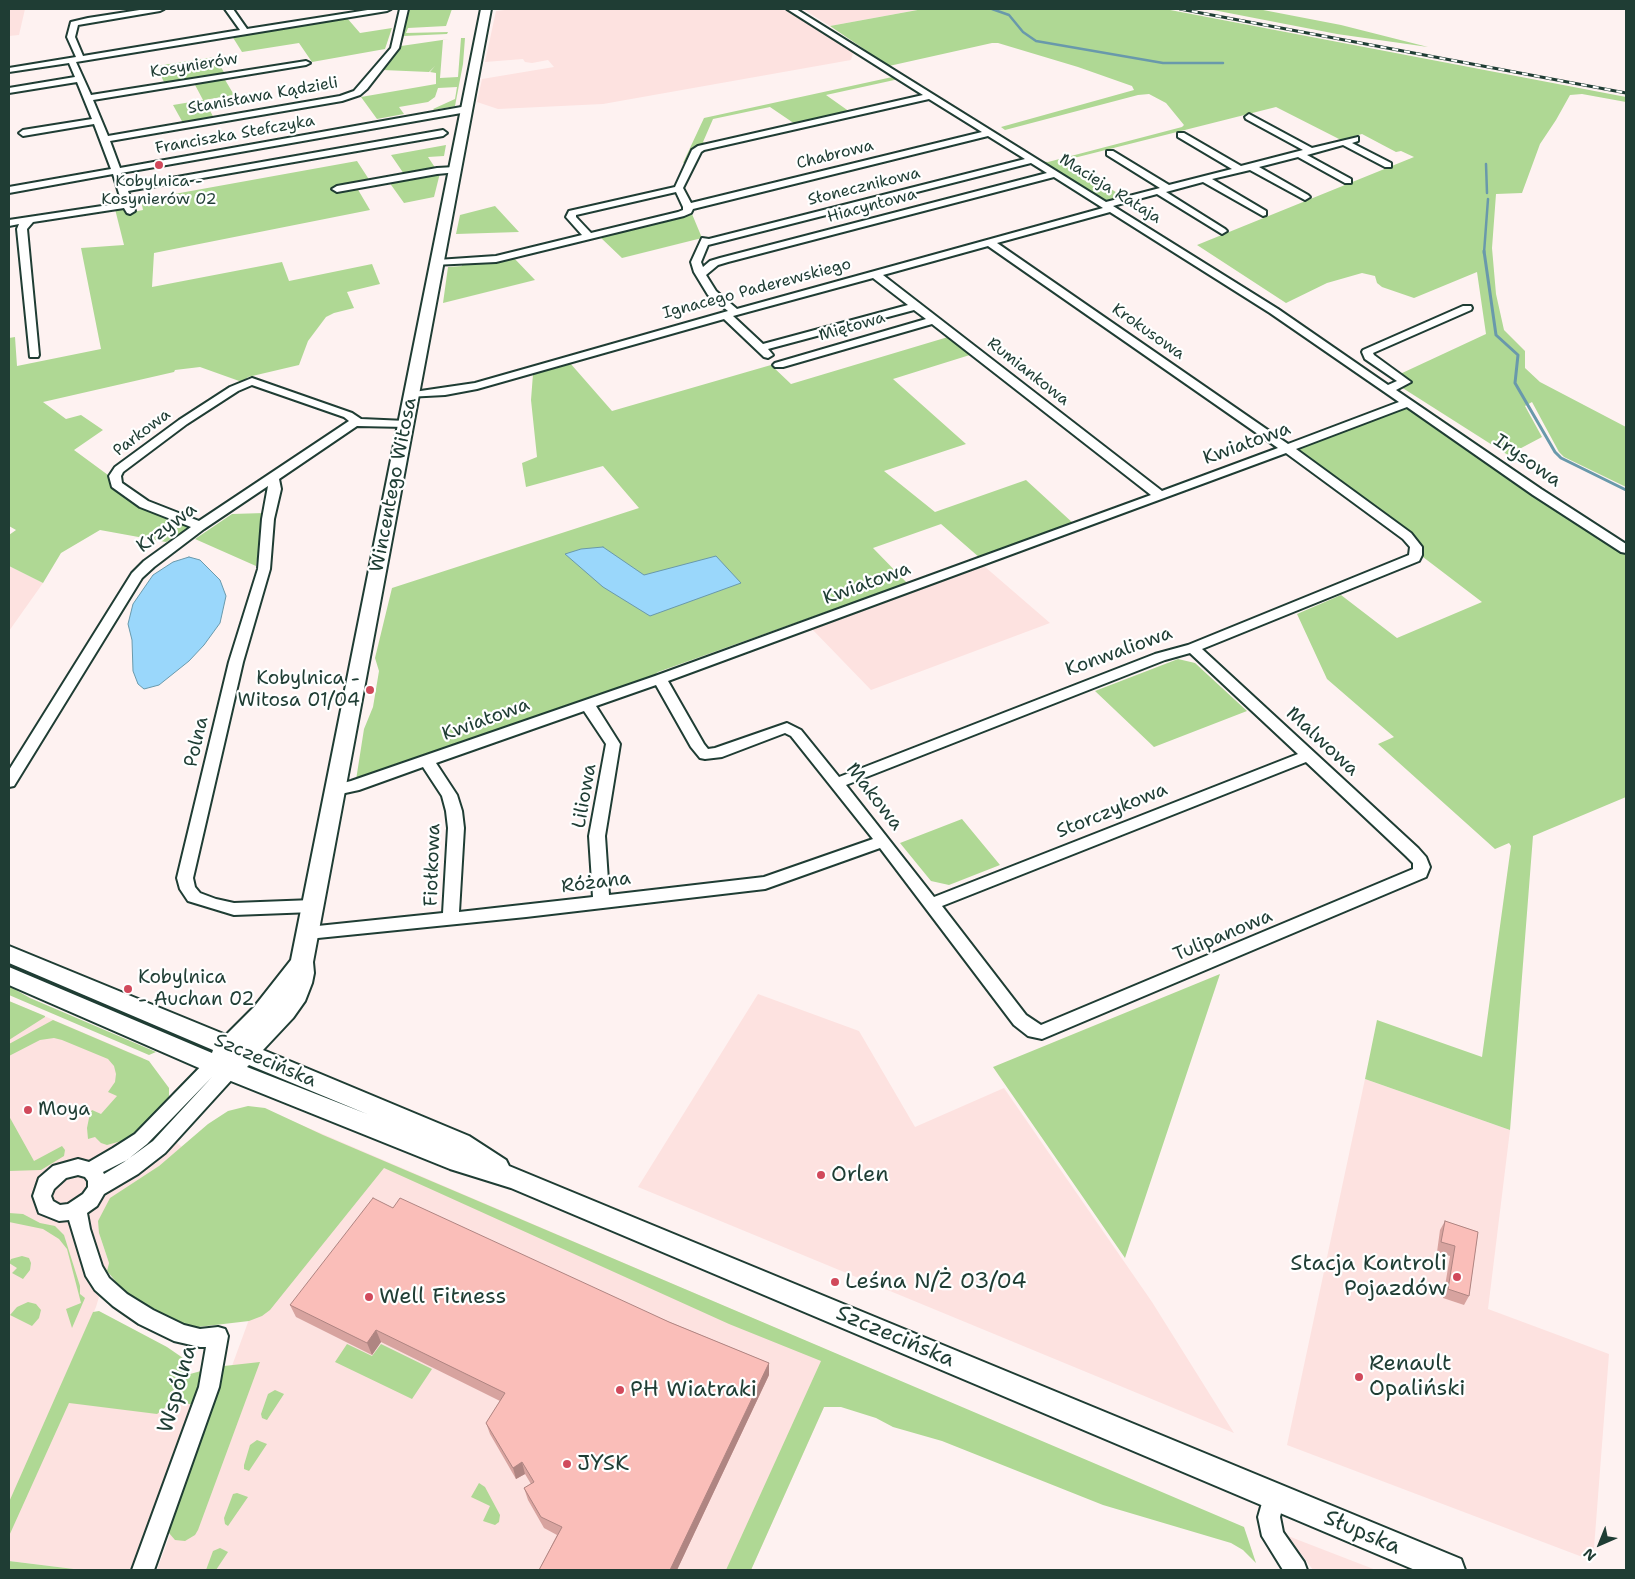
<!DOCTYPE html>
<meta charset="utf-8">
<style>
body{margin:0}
#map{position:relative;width:1635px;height:1579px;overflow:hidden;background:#fef2f1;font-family:"Shantell Sans",sans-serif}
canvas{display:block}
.frame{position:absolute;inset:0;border:10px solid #1f3d34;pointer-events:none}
.north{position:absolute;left:1575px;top:1519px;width:50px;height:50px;-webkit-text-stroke:4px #fff;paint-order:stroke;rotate:224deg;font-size:14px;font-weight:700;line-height:20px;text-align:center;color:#1f3d34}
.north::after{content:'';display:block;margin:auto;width:18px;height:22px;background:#1f3d34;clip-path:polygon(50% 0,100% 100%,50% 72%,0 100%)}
</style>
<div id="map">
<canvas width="1635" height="1579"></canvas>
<div class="frame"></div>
<div class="north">N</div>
</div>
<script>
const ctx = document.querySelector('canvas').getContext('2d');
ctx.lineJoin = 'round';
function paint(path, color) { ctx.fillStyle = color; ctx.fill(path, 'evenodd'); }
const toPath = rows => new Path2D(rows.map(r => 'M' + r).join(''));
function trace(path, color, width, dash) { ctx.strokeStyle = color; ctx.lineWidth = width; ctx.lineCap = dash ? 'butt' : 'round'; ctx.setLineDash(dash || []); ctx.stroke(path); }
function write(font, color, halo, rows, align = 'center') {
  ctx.font = font + ' "Shantell Sans",sans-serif'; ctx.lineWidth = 4.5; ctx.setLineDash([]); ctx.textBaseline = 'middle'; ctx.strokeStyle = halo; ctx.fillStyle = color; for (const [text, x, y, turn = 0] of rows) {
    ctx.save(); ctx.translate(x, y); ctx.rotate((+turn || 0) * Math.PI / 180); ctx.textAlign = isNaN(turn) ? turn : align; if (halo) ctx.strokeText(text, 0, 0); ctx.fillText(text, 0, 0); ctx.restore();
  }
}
paint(toPath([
 [9,9,25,9,19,35,9,36],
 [513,9,788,9,854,50,851,60,603,104,498,109,477,102,482,79,554,67,548,60,532,63,525,62,523,59,485,62,496,11],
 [803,9,923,9,830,26],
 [9,566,43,583,9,631],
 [984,566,1050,623,871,690,811,628],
 [758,994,859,1031,915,1127,1004,1088,1152,1302,1234,1433,638,1187],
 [9,1001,143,1058,149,1120,182,1147,159,1166,99,1233,109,1263,96,1307,63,1381,195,1405,135,1570,82,1570,9,1561],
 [1365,1079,1510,1130,1488,1309,1609,1354,1593,1561,1287,1445],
 [283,1117,846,1358,751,1570,157,1570,258,1295],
 [1288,1536,1376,1570,1313,1570]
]), '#fde2e0');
paint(toPath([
 [407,9,452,9,446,26,408,28,406,33,448,32,447,34,404,36,401,46,449,39,443,40,440,78,458,77,461,38,456,38,465,38,463,64,455,106,434,110,433,109,455,99,457,87,438,88,435,97,428,102,399,107,404,114,377,119,361,97,436,84,436,73,430,72,435,66,429,72,383,70,380,74,377,74,394,52],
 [923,9,1165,9,1626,97,1626,102,1582,94,1570,95,1556,120,1540,144,1522,193,1496,194,1492,248,1496,294,1504,330,1525,351,1525,368,1540,382,1626,427,1626,487,1564,457,1559,452,1532,402,1525,406,1542,437,1508,455,1401,387,1413,382,1400,374,1486,334,1477,272,1414,298,1382,287,1377,283,1375,276,1362,273,1327,283,1286,303,1197,245,1414,157,1401,151,1396,152,1362,134,1341,140,1276,107,1066,160,1125,198,1105,202,1038,161,1048,162,1182,127,1184,125,1166,103,1149,94,1138,95,1005,130,1001,127,1134,90,1132,86,1078,67,998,43,992,43,889,66,830,26],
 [1208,9,1258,9,1341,25,1428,47,1337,34],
 [347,18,360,33,392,28,385,49,312,62,299,43,242,52,232,36],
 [215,57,225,74,165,84,156,66],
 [897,76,899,79,826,95,850,112,795,124,770,107,713,119,703,142,707,144,688,162,683,163,704,118],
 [224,78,234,95,204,100,214,118,183,123,173,105,203,100,194,83],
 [446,145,444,156,428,157,436,169,404,174,391,155],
 [357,161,370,181,335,188,337,192,357,188,370,210,154,253,152,287,282,262,289,281,372,264,380,284,347,292,354,308,334,313,326,317,308,341,299,365,248,377,242,382,200,367,175,370,174,372,43,402,66,419,81,415,103,430,74,450,108,475,112,485,141,506,192,528,166,542,100,530,61,553,43,583,9,566,9,535,16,530,9,526,9,338,15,337,17,366,101,349,81,248,124,245,115,209,122,208,127,213,143,210,141,200],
 [440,173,434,197,404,203,389,182],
 [495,206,519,232,456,234,460,215],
 [692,214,702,238,622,258,600,237],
 [513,257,535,280,443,303,448,267,462,266,462,263],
 [948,337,973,354,893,379,966,444,884,471,935,512,1026,480,1074,524,980,558,941,524,873,548,907,583,658,672,649,679,356,780,364,729,373,707,379,671,375,658,392,588,639,508,603,466,526,487,522,463,537,457,531,400,533,374,570,363,612,411,771,365,791,384],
 [1407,408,1626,555,1626,797,1533,836,1510,1130,1365,1079,1377,1020,1482,1057,1511,846,1509,843,1495,849,1378,744,1394,737,1327,679,1297,614,1341,595,1397,638,1482,602,1423,557,1424,547,1416,537,1294,450],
 [264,513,256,566,195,539,232,514],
 [1178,659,1195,663,1247,711,1154,747,1095,691],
 [962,819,1000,865,949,885,931,881,900,843],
 [1220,974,1125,1258,993,1067],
 [9,986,30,998,156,1052,149,1055,9,995],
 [9,1001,45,1016,45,1017,9,1040],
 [53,1020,149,1061,169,1088,169,1096,167,1100,149,1120,125,1140,107,1145,101,1143,95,1137,88,1139,87,1128,90,1113,92,1110,101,1114,117,1096,108,1092,115,1082,116,1074,114,1066,108,1059,62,1040,54,1038,40,1040,9,1056,9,1044],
 [248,1106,265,1108,323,1135,1244,1527,1256,1563,1243,1550,1231,1543,1103,1505,942,1441,893,1427,876,1418,841,1407,824,1407,751,1570,726,1570,821,1361,729,1324,384,1168,270,1310,262,1316,249,1321,198,1327,180,1323,152,1310,126,1294,107,1271,109,1263,99,1233,98,1221,110,1198,159,1166,208,1124,228,1111],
 [9,1116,34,1161,62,1146,65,1150,64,1156,41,1170,9,1171],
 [9,1213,23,1214,40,1223,55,1226,64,1235,80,1286,80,1294,85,1298,72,1328,66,1309,81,1303,67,1249,59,1239,43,1229,9,1222],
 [22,1256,29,1258,31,1263,30,1270,23,1279,12,1273,17,1268,9,1263,11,1259],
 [28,1302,36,1304,41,1310,39,1318,32,1326,10,1315,17,1307],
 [99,1311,167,1347,183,1358,190,1374,201,1371,201,1386,195,1405,173,1401,157,1414,69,1403,9,1536,9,1502,93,1312],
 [347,1344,372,1356,381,1344,432,1369,412,1399,335,1362],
 [260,1362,198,1530,195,1535,185,1541,175,1540,169,1533,168,1527,224,1366],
 [275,1390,284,1394,267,1420,262,1418,261,1414,268,1394],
 [257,1440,267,1444,249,1471,244,1469,244,1465,250,1445],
 [479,1483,485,1487,500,1515,499,1522,495,1525,483,1521,490,1506,471,1497],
 [237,1493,248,1497,228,1526,225,1524,224,1518,233,1494],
 [220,1548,228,1552,216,1570,206,1570,213,1551],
 [9,1561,82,1570,9,1570]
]), '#afd894');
const water = toPath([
 [603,547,644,575,716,556,741,583,650,616,603,587,565,554,581,549,603,547],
 [189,557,200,560,220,580,226,596,220,623,204,645,189,661,159,685,144,689,138,684,133,671,132,640,128,624,133,604,153,575,173,562,189,557]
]);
paint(water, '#9ad7fb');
trace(water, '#6999ab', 1);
trace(toPath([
 [992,9,1009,15,1023,32,1036,41,1163,63,1223,63],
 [1486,164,1487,193],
 [1484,253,1488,199]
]), '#6999ab', 2.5);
trace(toPath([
 [1484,251,1496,335,1518,355,1515,383,1555,452,1561,458,1626,490]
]), '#6999ab', 3);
const street = toPath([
 [146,9,164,9,160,11,78,25,75,37,83,56,240,30,225,9,233,9,247,29,374,9,391,9,387,11,76,62,91,95,306,61,310,63,306,65,93,100,108,136,340,96,354,91,391,48,400,9,408,9,399,48,367,89,360,95,342,101,110,141,120,168,467,106,471,109,467,112,121,173,126,186,443,130,447,133,443,136,128,191,135,211,130,214,127,213,124,208,33,222,27,229,39,355,38,357,30,357,17,229,19,224,9,226,9,220,122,203,113,174,9,193,9,187,111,169,94,124,23,136,19,133,23,130,92,119,77,82,9,93,9,88,75,77,69,63,9,72,9,68,76,57,67,37,71,22,88,18,146,9],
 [787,9,796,9,1106,202,1160,188,1107,155,1107,151,1113,151,1169,185,1232,169,1178,137,1178,133,1184,133,1241,166,1303,150,1246,119,1245,117,1249,114,1312,148,1358,137,1358,141,1352,143,1391,163,1391,167,1385,167,1343,145,1307,155,1351,179,1351,183,1345,183,1298,157,1259,167,1308,195,1310,197,1305,200,1250,170,1212,179,1266,211,1266,215,1263,216,1203,182,1166,192,1225,229,1227,231,1222,234,1157,194,1113,206,1278,309,1388,385,1397,381,1365,359,1362,352,1363,350,1463,306,1471,306,1472,308,1471,310,1373,353,1374,355,1411,382,1396,390,1541,489,1626,544,1626,553,1621,552,1533,495,1407,407,1296,449,1411,533,1422,547,1422,555,1419,561,1202,649,1418,848,1426,857,1430,867,1426,877,1042,1039,1028,1036,1014,1025,880,848,765,889,526,917,308,939,302,937,300,933,302,929,308,927,443,913,448,828,446,811,442,796,423,767,359,790,336,795,331,794,328,790,331,786,351,781,655,676,1151,495,932,324,783,367,775,367,773,365,775,363,926,319,914,310,768,349,773,355,768,358,764,357,724,319,477,389,445,395,407,397,405,395,407,393,475,383,728,311,708,295,694,272,691,262,702,238,709,239,1025,159,988,136,693,209,691,213,684,216,496,262,433,265,432,263,437,260,496,256,582,235,566,217,569,211,675,187,692,150,698,146,923,95,787,9],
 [929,99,982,132,691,203,683,188,701,152,704,150,929,99],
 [1031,163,1047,173,720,258,710,261,703,267,701,262,708,245,1031,163],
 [1054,177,1103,208,737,309,716,291,706,275,718,265,728,262,1054,177],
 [676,192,683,207,683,210,678,212,591,233,576,217,576,215,676,192],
 [1110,212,1270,313,1399,402,1288,444,997,243,1110,212],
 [988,246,1278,448,1162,491,883,275,988,246],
 [873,278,908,305,763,344,733,316,873,278],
 [1286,453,1403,539,1410,547,1409,555,1188,645,1155,654,839,777,801,730,787,723,715,748,708,749,704,744,668,681,1286,453],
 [1190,653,1298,754,934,897,846,785,1165,660,1190,653],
 [656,685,691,747,700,758,705,759,722,757,785,733,791,736,873,839,764,877,609,895,605,836,620,744,596,706,656,685],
 [584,711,606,744,589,836,593,897,459,912,464,828,462,811,457,795,436,763,584,711],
 [1306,762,1406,856,1413,863,1413,869,1041,1025,1026,1015,942,906,1306,762],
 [455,167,458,168,458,172,437,174,337,192,332,189,337,186,437,168,455,167],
 [252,378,352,413,361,419,406,421,412,424,406,427,357,426,279,479,281,489,274,519,270,569,243,662,193,878,195,887,200,893,216,899,234,903,313,900,319,902,321,906,319,910,313,912,234,915,188,901,180,889,177,878,229,662,258,569,262,519,268,486,204,529,154,567,142,578,14,786,9,787,9,770,132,573,144,561,191,527,140,507,112,487,109,476,115,467,179,420,230,387,252,378],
 [252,385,344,417,349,421,199,521,148,501,122,483,121,476,123,472,187,424,238,391,252,385],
 [214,1057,220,1059,223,1064,221,1068,230,1063,236,1065,239,1070,236,1075,165,1153,138,1174,104,1194,97,1206,87,1213,90,1229,102,1266,109,1278,127,1294,153,1310,184,1325,200,1329,218,1327,225,1329,228,1336,219,1387,154,1570,132,1570,199,1387,206,1347,200,1347,174,1341,139,1324,113,1306,95,1290,86,1276,69,1220,59,1221,39,1213,33,1196,39,1178,53,1166,78,1159,89,1162,113,1148,135,1134,208,1059,214,1057],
 [212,1077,153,1141,124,1162,104,1174,103,1172,127,1160,147,1144,212,1077],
 [78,1175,85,1177,88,1181,88,1187,83,1194,68,1204,60,1205,53,1201,51,1196,54,1189,66,1178,78,1175],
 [1274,1486,1282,1489,1285,1497,1280,1517,1283,1532,1304,1562,1307,1570,1283,1570,1262,1536,1258,1517,1266,1489,1274,1486]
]);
const secondary = toPath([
 [481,9,491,9,313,962,314,973,312,983,305,1001,293,1018,263,1050,469,1136,506,1160,509,1166,1461,1559,1465,1570,1415,1570,511,1188,450,1169,206,1071,9,985,9,967,212,1053,213,1050,9,963,9,946,226,1035,254,1007,291,960,481,9],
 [249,1065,367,1114,247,1067,249,1065]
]);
trace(street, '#1f3d34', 4);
trace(secondary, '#1f3d34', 4);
paint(street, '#fff');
paint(secondary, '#fff');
const rail = toPath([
 [1180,9,1626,93]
]);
trace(rail, '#1f3d34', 3);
trace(rail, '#fff', 2, [6]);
paint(toPath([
 [393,1208,769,1363,769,1375,677,1570,539,1570,557,1535,544,1528,528,1500,524,1488,531,1484,525,1474,516,1479,490,1434,486,1423,500,1401,381,1342,372,1355,296,1317,290,1305],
 [1445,1221,1478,1232,1469,1296,1464,1305,1443,1298,1450,1256,1437,1252,1440,1230]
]), '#d7a39f');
paint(toPath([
 [376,1330,381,1342,372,1355,367,1343],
 [769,1363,769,1375,677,1570,670,1570],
 [522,1462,525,1474,516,1479,513,1468]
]), '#af8582');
const building = toPath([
 [373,1198,393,1208,400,1198,669,1322,769,1363,670,1570,539,1570,562,1527,541,1517,524,1488,534,1482,522,1462,513,1468,486,1423,505,1393,376,1330,367,1343,290,1305,373,1198],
 [1445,1221,1478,1232,1469,1296,1448,1289,1455,1246,1441,1242,1445,1221]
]);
paint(building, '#fabeb9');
trace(building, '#af8582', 1);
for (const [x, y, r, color] of [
 [159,165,5,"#d1495b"],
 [370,690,5,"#d1495b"],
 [128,989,5,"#d1495b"],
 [28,1110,5,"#d1495b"],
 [821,1175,5,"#d1495b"],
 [1457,1277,5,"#d1495b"],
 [835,1282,5,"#d1495b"],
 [369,1297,5,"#d1495b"],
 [1359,1377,5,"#d1495b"],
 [620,1390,5,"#d1495b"],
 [567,1464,5,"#d1495b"]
]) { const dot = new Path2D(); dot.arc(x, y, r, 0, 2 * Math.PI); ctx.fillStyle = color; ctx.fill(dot); trace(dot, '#fff', 2); }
write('16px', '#1f3d34', '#fff', [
 ["Kosynierów",194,66,-9],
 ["Stanisława Kądzieli",263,96,-10],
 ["Franciszka Stefczyka",235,135,-10],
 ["Chabrowa",835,155,-14],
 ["Słonecznikowa",864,187,-14],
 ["Macieja Rataja",1110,189,32],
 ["Hiacyntowa",872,206,-15],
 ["Ignacego Paderewskiego",757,289,-15],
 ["Miętowa",852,327,-16],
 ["Krokusowa",1148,332,35],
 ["Rumiankowa",1028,372,38],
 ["Parkowa",142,433,-37]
]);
write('16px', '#1f3d34', '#fff', [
 ["Kobylnica -",159,182],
 ["Kosynierów 02",159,200]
]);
write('19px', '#1f3d34', '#fff', [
 ["Kwiatowa",1247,444,-20],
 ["Irysowa",1527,461,35],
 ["Wincentego Witosa",394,485,-79],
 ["Krzywa",167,528,-37],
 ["Kwiatowa",867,584,-20],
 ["Konwaliowa",1119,652,-20],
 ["Kwiatowa",486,720,-20],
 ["Polna",197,742,-77],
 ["Malwowa",1322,742,43],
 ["Liliowa",585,796,-80],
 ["Makowa",874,797,52],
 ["Storczykowa",1112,811,-22],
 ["Fiołkowa",433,865,-88],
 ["Różana",596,883,-7],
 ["Tulipanowa",1223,936,-23],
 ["Szczecińska",265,1061,23]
]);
write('19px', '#1f3d34', '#fff', [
 ["Kobylnica -",360,679,"right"],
 ["Witosa 01/04",360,701,"right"],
 ["Kobylnica",138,978],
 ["- Auchan 02",138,1000],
 ["Moya",38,1110]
], 'left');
write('22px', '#1f3d34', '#fff', [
 ["Orlen",831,1175],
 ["Stacja Kontroli",1447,1264,"right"],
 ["Pojazdów",1447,1289,"right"],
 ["Leśna N/Ż 03/04",845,1282],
 ["Well Fitness",379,1297],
 ["Renault",1369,1364],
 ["Opaliński",1369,1389],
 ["PH Wiatraki",630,1390],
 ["JYSK",577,1464]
], 'left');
write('22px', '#1f3d34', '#fff', [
 ["Szczecińska",895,1337,23],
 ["Wspólna",178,1389,-74],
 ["Słupska",1362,1533,23]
]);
</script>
